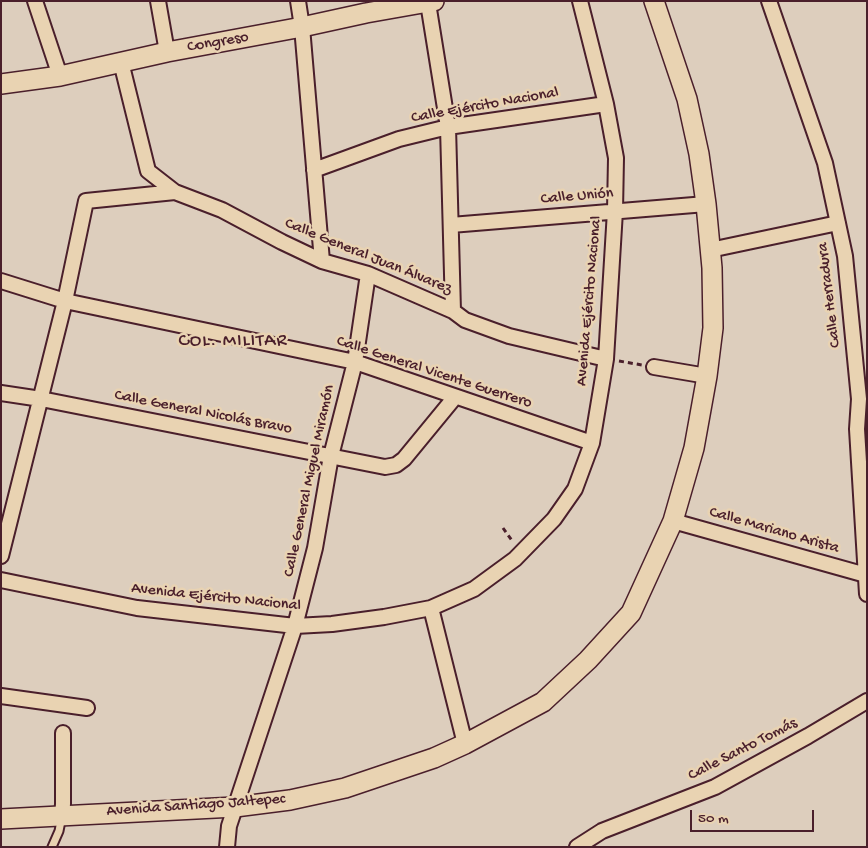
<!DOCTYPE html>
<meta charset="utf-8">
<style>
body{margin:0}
#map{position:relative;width:868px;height:848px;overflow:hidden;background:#ddcebd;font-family:"Gochi Hand",sans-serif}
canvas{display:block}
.frame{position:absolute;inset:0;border:2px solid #4a1f2b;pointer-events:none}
.scale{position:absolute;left:690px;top:810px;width:124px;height:22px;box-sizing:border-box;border:2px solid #4a1f2b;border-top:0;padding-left:6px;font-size:15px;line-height:18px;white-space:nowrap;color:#4a1f2b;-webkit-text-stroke:4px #e9d3b2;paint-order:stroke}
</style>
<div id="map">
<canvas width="868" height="848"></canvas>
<div class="frame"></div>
<div class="scale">50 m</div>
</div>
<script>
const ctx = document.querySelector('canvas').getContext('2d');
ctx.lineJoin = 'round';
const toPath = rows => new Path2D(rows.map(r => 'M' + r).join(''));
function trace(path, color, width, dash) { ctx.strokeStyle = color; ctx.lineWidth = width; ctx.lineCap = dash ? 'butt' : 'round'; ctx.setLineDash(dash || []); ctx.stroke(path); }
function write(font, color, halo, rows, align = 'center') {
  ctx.font = font + ' "Gochi Hand",sans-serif'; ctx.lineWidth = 5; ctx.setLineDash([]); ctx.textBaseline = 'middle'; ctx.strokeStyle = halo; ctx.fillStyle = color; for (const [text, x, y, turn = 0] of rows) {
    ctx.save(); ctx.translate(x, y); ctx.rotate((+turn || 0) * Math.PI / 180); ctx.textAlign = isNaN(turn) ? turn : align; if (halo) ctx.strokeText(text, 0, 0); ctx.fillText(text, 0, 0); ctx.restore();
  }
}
const lane = toPath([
 [52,847,59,831,62,816]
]);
const street = toPath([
 [35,1,60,76],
 [158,1,167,52],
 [298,1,302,27,322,261],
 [769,1,825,163,845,256,859,399,857,429,867,594],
 [428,3,448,127,453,311],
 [121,62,148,171,175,192,222,210,282,242,322,261,368,274,453,311,465,320,509,336,606,359],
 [314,170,399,139,448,127,606,104],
 [451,225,706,204],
 [710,250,838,223],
 [1,281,65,301,355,362,592,443],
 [654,367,707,376],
 [1,393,41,399,385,467,396,465,404,459,455,397],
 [673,521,866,575,867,575],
 [1,556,65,301,86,201,175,192],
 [1,580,137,608,295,626,332,624,384,617,431,608,474,589,515,559,554,519,575,489,592,443,606,359,615,211,616,158,606,104,580,1],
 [431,608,465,744],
 [1,696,87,708],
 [62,816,63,804,63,733],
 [227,847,229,826,295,626,315,548,331,456,355,362,368,274],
 [577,847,602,831,715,787,808,736,867,701]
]);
const secondary = toPath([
 [1,84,60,76,167,52,302,27,366,13,434,1],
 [1,819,235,807,290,800,345,788,434,758,465,744,543,702,588,660,631,613,673,521,694,448,707,376,713,328,712,268,706,204,699,154,687,99,654,1]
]);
trace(lane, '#4a1f2b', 11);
trace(street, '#4a1f2b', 18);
trace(secondary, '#4a1f2b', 22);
trace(toPath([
 [619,361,642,365],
 [503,528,513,542]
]), '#4a1f2b', 3, [5, 4]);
trace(lane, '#e9d3b2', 7);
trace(street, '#e9d3b2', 14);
trace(secondary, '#e9d3b2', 19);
write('16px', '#4a1f2b', '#e9d3b2', [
 ["Congreso",218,43,-10],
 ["Calle Ejército Nacional",485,106,-10],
 ["Calle Unión",577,197,-5],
 ["Calle General Juan Álvarez",368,257,22],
 ["Calle Herradura",830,295,-97],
 ["Avenida Ejército Nacional",590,301,-85],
 ["Calle General Vicente Guerrero",434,373,18],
 ["Calle General Nicolás Bravo",203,413,11],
 ["Calle General Miguel Miramón",310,481,-78],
 ["Calle Mariano Arista",774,531,16],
 ["Avenida Ejército Nacional",216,598,6],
 ["Calle Santo Tomás",743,750,-27],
 ["Avenida Santiago Jaltepec",196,806,-4]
]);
ctx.letterSpacing = '1px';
write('19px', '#4a1f2b', '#e9d3b2', [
 ["COL. MILITAR",233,342]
]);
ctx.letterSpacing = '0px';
</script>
